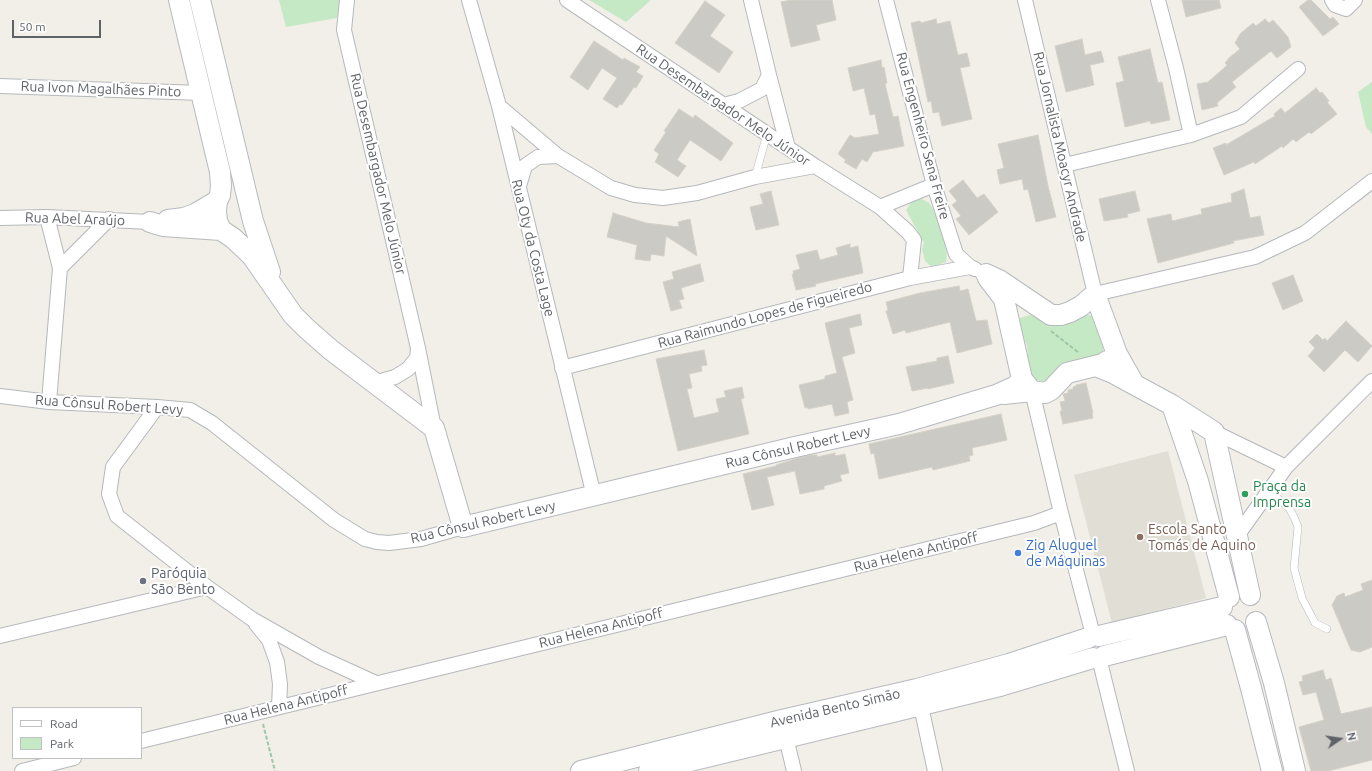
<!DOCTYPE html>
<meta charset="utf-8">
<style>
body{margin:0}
#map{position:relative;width:1372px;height:771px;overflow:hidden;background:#f1efe8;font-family:Ubuntu,sans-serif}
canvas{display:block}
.legend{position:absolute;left:12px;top:707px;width:130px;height:52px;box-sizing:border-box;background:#fff;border:1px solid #bfc1c3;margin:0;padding:5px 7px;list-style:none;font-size:12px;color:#5f6368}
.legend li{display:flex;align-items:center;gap:8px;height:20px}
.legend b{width:20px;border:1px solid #bfc1c3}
.north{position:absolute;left:1320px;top:719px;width:40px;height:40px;-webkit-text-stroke:3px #fff;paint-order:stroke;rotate:77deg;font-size:11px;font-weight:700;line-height:16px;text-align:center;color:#5f6368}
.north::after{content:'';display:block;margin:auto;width:14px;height:18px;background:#5f6368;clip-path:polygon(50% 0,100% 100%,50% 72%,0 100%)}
.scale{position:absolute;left:12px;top:20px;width:89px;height:18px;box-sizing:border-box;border:2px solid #5f6368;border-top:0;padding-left:5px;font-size:12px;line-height:14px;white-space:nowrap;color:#5f6368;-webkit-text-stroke:3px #fff;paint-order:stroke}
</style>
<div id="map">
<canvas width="1372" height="771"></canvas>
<ul class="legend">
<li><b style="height:5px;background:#fff"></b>Road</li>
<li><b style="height:11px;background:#c5e8c5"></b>Park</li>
</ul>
<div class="north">N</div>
<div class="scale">50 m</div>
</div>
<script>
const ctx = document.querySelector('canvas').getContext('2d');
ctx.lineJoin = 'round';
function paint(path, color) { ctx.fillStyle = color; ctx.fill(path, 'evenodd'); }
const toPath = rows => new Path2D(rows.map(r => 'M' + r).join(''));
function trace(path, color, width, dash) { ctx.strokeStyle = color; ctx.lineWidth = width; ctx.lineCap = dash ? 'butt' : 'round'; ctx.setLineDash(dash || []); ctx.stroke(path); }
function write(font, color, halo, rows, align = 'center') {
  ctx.font = font + ' Ubuntu,sans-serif'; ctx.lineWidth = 4; ctx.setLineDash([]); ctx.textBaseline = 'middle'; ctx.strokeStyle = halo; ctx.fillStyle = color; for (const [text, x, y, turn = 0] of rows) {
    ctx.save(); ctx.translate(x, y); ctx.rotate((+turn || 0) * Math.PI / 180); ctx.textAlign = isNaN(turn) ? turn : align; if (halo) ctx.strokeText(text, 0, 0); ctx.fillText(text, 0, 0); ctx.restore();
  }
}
paint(toPath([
 [1168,451,1206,598,1112,623,1074,475]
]), '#e1ded6');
paint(toPath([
 [279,0,340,0,337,18,286,27],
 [589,0,651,0,626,22],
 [1372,82,1372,134,1366,127,1358,92],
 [922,199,929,203,933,209,941,229,947,253,946,262,932,267,925,261,922,249,924,243,906,210,912,201],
 [1086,314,1094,317,1103,342,1103,350,1101,356,1045,382,1035,380,1030,375,1027,346,1018,323,1020,318,1030,315,1037,316]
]), '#c5e8c5');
const building = toPath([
 [791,0,832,0,836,20,816,25,820,40,791,47,781,2,791,0],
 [1182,0,1219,0,1221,8,1186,17,1182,0],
 [1308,0,1311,0,1330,19,1333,17,1339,24,1323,36,1299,7,1308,0],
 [705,1,725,15,710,36,733,52,719,73,675,43,705,1],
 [936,19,937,24,950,21,958,55,967,53,970,66,960,68,972,119,942,126,939,112,933,113,931,101,928,102,911,23,920,21,921,23,936,19],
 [1265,19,1269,23,1273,20,1288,37,1291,47,1277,58,1271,51,1232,82,1236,87,1217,103,1218,106,1202,110,1197,84,1208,82,1224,68,1227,65,1225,63,1229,58,1240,49,1235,43,1240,34,1253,23,1256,26,1265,19],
 [1082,39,1085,55,1101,51,1104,62,1090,65,1094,85,1066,92,1055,46,1082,39],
 [594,41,623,60,624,58,640,67,636,72,643,76,636,88,634,87,622,105,620,104,617,108,603,99,617,78,602,68,588,90,570,77,594,41],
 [1150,49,1158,83,1162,82,1170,120,1151,124,1150,121,1125,127,1116,83,1124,81,1118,57,1150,49],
 [881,60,882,68,884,67,887,83,885,84,893,117,898,116,904,146,873,152,867,162,862,159,856,169,844,162,846,160,838,154,850,135,855,138,879,134,875,114,870,115,864,88,853,91,848,68,881,60],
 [1316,88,1320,93,1322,92,1329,101,1327,102,1337,114,1311,134,1309,132,1296,142,1293,139,1283,148,1282,146,1255,164,1254,162,1224,175,1213,148,1226,143,1226,145,1275,116,1274,114,1281,108,1285,113,1316,88],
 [679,109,693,118,695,115,733,143,721,161,690,140,677,160,686,166,678,177,655,162,659,154,654,150,666,132,664,131,679,109],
 [1038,135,1048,186,1056,217,1036,222,1028,189,1024,190,1022,179,1000,184,997,170,1004,168,998,144,1038,135],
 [963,180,977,198,984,194,998,212,969,235,956,219,961,216,952,205,957,201,949,191,963,180],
 [1244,189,1250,218,1260,216,1264,235,1233,241,1234,243,1158,263,1147,219,1171,214,1172,221,1202,214,1201,209,1232,202,1231,194,1244,189],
 [771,191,779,225,756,230,750,207,763,204,760,194,771,191],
 [1135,191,1140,211,1127,214,1128,217,1104,221,1099,199,1135,191],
 [613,213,646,223,679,227,678,222,690,219,697,256,666,236,664,256,651,254,650,261,635,259,637,245,607,237,613,213],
 [850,244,850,248,858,246,863,273,815,284,816,286,796,290,792,274,794,274,793,271,800,269,796,255,817,250,820,260,838,255,836,248,850,244],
 [700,264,704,281,681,288,684,299,679,300,682,308,671,311,663,282,674,279,672,272,700,264],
 [1293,275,1303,301,1283,310,1272,283,1293,275],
 [959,286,960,291,968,289,976,321,987,320,992,344,957,353,950,322,906,333,905,330,893,334,886,311,888,310,886,302,920,293,959,286],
 [860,314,862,325,849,328,855,353,842,357,853,400,847,402,849,413,835,416,832,404,808,409,808,407,805,408,799,385,825,379,825,376,837,373,825,323,860,314],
 [1346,321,1372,346,1358,362,1345,350,1324,372,1308,356,1315,348,1309,342,1317,334,1323,340,1325,338,1327,341,1346,321],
 [704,350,707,365,701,366,702,371,689,374,692,388,687,389,694,418,719,412,716,399,726,397,724,391,742,387,744,398,741,399,749,434,678,451,656,359,704,350],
 [948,356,954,383,928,389,928,388,912,391,906,367,937,361,937,358,948,356],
 [1086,383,1093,413,1092,413,1093,418,1063,424,1060,411,1062,411,1060,402,1065,401,1063,394,1068,393,1068,390,1073,389,1073,387,1076,386,1076,385,1086,383],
 [1001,414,1007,440,972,448,973,455,969,456,970,461,933,470,932,467,879,479,874,453,871,454,869,444,1001,414],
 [835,453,835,456,845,454,849,473,840,475,842,481,824,486,824,489,800,494,795,471,767,477,774,505,752,510,743,474,776,466,776,465,798,458,811,455,817,455,817,457,835,453],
 [1372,580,1372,647,1360,652,1351,650,1332,605,1337,596,1344,593,1345,597,1363,590,1361,584,1372,580],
 [1323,670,1326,680,1331,678,1341,714,1372,707,1372,760,1328,771,1311,771,1299,727,1324,720,1316,692,1303,695,1299,682,1303,681,1302,676,1323,670]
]);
paint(building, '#cccac5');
trace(building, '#d6d1c6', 1);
const lane = toPath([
 [755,177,767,134],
 [1269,491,1289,508,1294,517,1298,527,1294,568,1302,598,1315,623,1327,629]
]);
const street = toPath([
 [347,0,344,30,418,348,434,428],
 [469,0,499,106,594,496],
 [567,0,815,166,880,207,908,232,914,240,910,278],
 [751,0,769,75,788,148],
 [886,0,934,185,956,254,970,267,975,269],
 [1025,0,1095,294,1255,257,1305,233,1372,181],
 [1158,0,1176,68,1191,135],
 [1332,0,1335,5,1346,9,1355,0],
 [0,86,202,93],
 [723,105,739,101,762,89,769,75],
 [499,106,558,156,611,188,635,195,663,198,697,193,755,177,815,166],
 [1065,165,1191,135,1241,117,1298,69],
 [519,186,525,166,538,157,558,156],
 [880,207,934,185],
 [47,217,60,268,49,402],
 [0,218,47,217,150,222],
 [60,268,109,219],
 [562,368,910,278,970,267],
 [374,383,395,377,408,369,417,358,418,349],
 [1032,391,1061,513,1093,635],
 [0,396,49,402,157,407,190,410,212,423,334,520,365,539,377,542,389,543,421,539,463,527],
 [157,407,113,467,109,494,117,516,207,587,252,619,319,657,376,683],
 [1214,432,1286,467],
 [1237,536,1286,467,1372,381],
 [256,624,269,640,277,662,280,684,279,707],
 [0,636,207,587],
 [1099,658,1127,771],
 [919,697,935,771],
 [784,729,794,771],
 [141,741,1034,523,1061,513],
 [22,771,74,758]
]);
const secondary = toPath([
 [179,0,220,172,221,186,220,195,217,201,216,211,217,221,221,230],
 [200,0,253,221,270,272],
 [168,220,184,218,195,214,217,201],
 [150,222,163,226,221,230,233,238,252,256,293,315,306,328,331,350,434,428,463,527,795,447,899,424,996,395,1016,386,1022,379],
 [986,274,999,280,1051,315,1061,315,1070,312,1081,306,1095,294,1117,354,1134,384],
 [988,278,1004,299,1022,379,1031,390],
 [1096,366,1113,373,1172,405,1214,432,1250,595],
 [1004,394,1032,391,1045,393,1051,390,1067,373,1103,364,1107,361],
 [1172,405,1198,481,1229,597],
 [1256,622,1274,683,1295,771],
 [1235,630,1251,688,1272,771],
 [1099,636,1222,607],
 [1104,656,1227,625],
 [581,771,782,720,917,689,1009,664,1088,638],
 [649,771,1000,686,1093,658]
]);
trace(lane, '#b5b8bc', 8);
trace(street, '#b5b8bc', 16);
trace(secondary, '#b6babf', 22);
trace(toPath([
 [1051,331,1079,353],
 [263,724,275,771]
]), '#9cc7a9', 2, [4, 2]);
trace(lane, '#fff', 7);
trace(street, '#fff', 14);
trace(secondary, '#fff', 20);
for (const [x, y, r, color] of [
 [1245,494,4,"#2e9e5b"],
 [1140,537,4,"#8d6e63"],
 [1018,553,4,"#3f7fe0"],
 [143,581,4,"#6b7280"]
]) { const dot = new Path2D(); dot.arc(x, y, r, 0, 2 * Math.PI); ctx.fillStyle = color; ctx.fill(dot); trace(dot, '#fff', 1.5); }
write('14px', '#5f6368', '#fff', [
 ["Rua Ivon Magalhães Pinto",101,89,2],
 ["Rua Desembargador Melo Júnior",723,105,34],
 ["Rua Engenheiro Sena Freire",923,136,75],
 ["Rua Jornalista Moacyr Andrade",1060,147,77],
 ["Rua Desembargador Melo Júnior",378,174,77],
 ["Rua Abel Araújo",75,219,2],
 ["Rua Oty da Costa Lage",533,248,76],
 ["Rua Raimundo Lopes de Figueiredo",765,315,-15],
 ["Rua Cônsul Robert Levy",109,405,4],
 ["Rua Cônsul Robert Levy",798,447,-13],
 ["Rua Cônsul Robert Levy",483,522,-13],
 ["Rua Helena Antipoff",916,552,-14],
 ["Rua Helena Antipoff",601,628,-14],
 ["Rua Helena Antipoff",286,705,-14],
 ["Avenida Bento Simão",835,708,-13]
]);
write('14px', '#27864d', '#fff', [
 ["Praça da",1253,486],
 ["Imprensa",1253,502]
], 'left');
write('14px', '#785e54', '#fff', [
 ["Escola Santo",1148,529],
 ["Tomás de Aquino",1148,545]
], 'left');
write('14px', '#366cbe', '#fff', [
 ["Zig Aluguel",1026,545],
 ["de Máquinas",1026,561]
], 'left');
write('14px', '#5b616d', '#fff', [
 ["Paróquia",151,573],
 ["São Bento",151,589]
], 'left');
</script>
